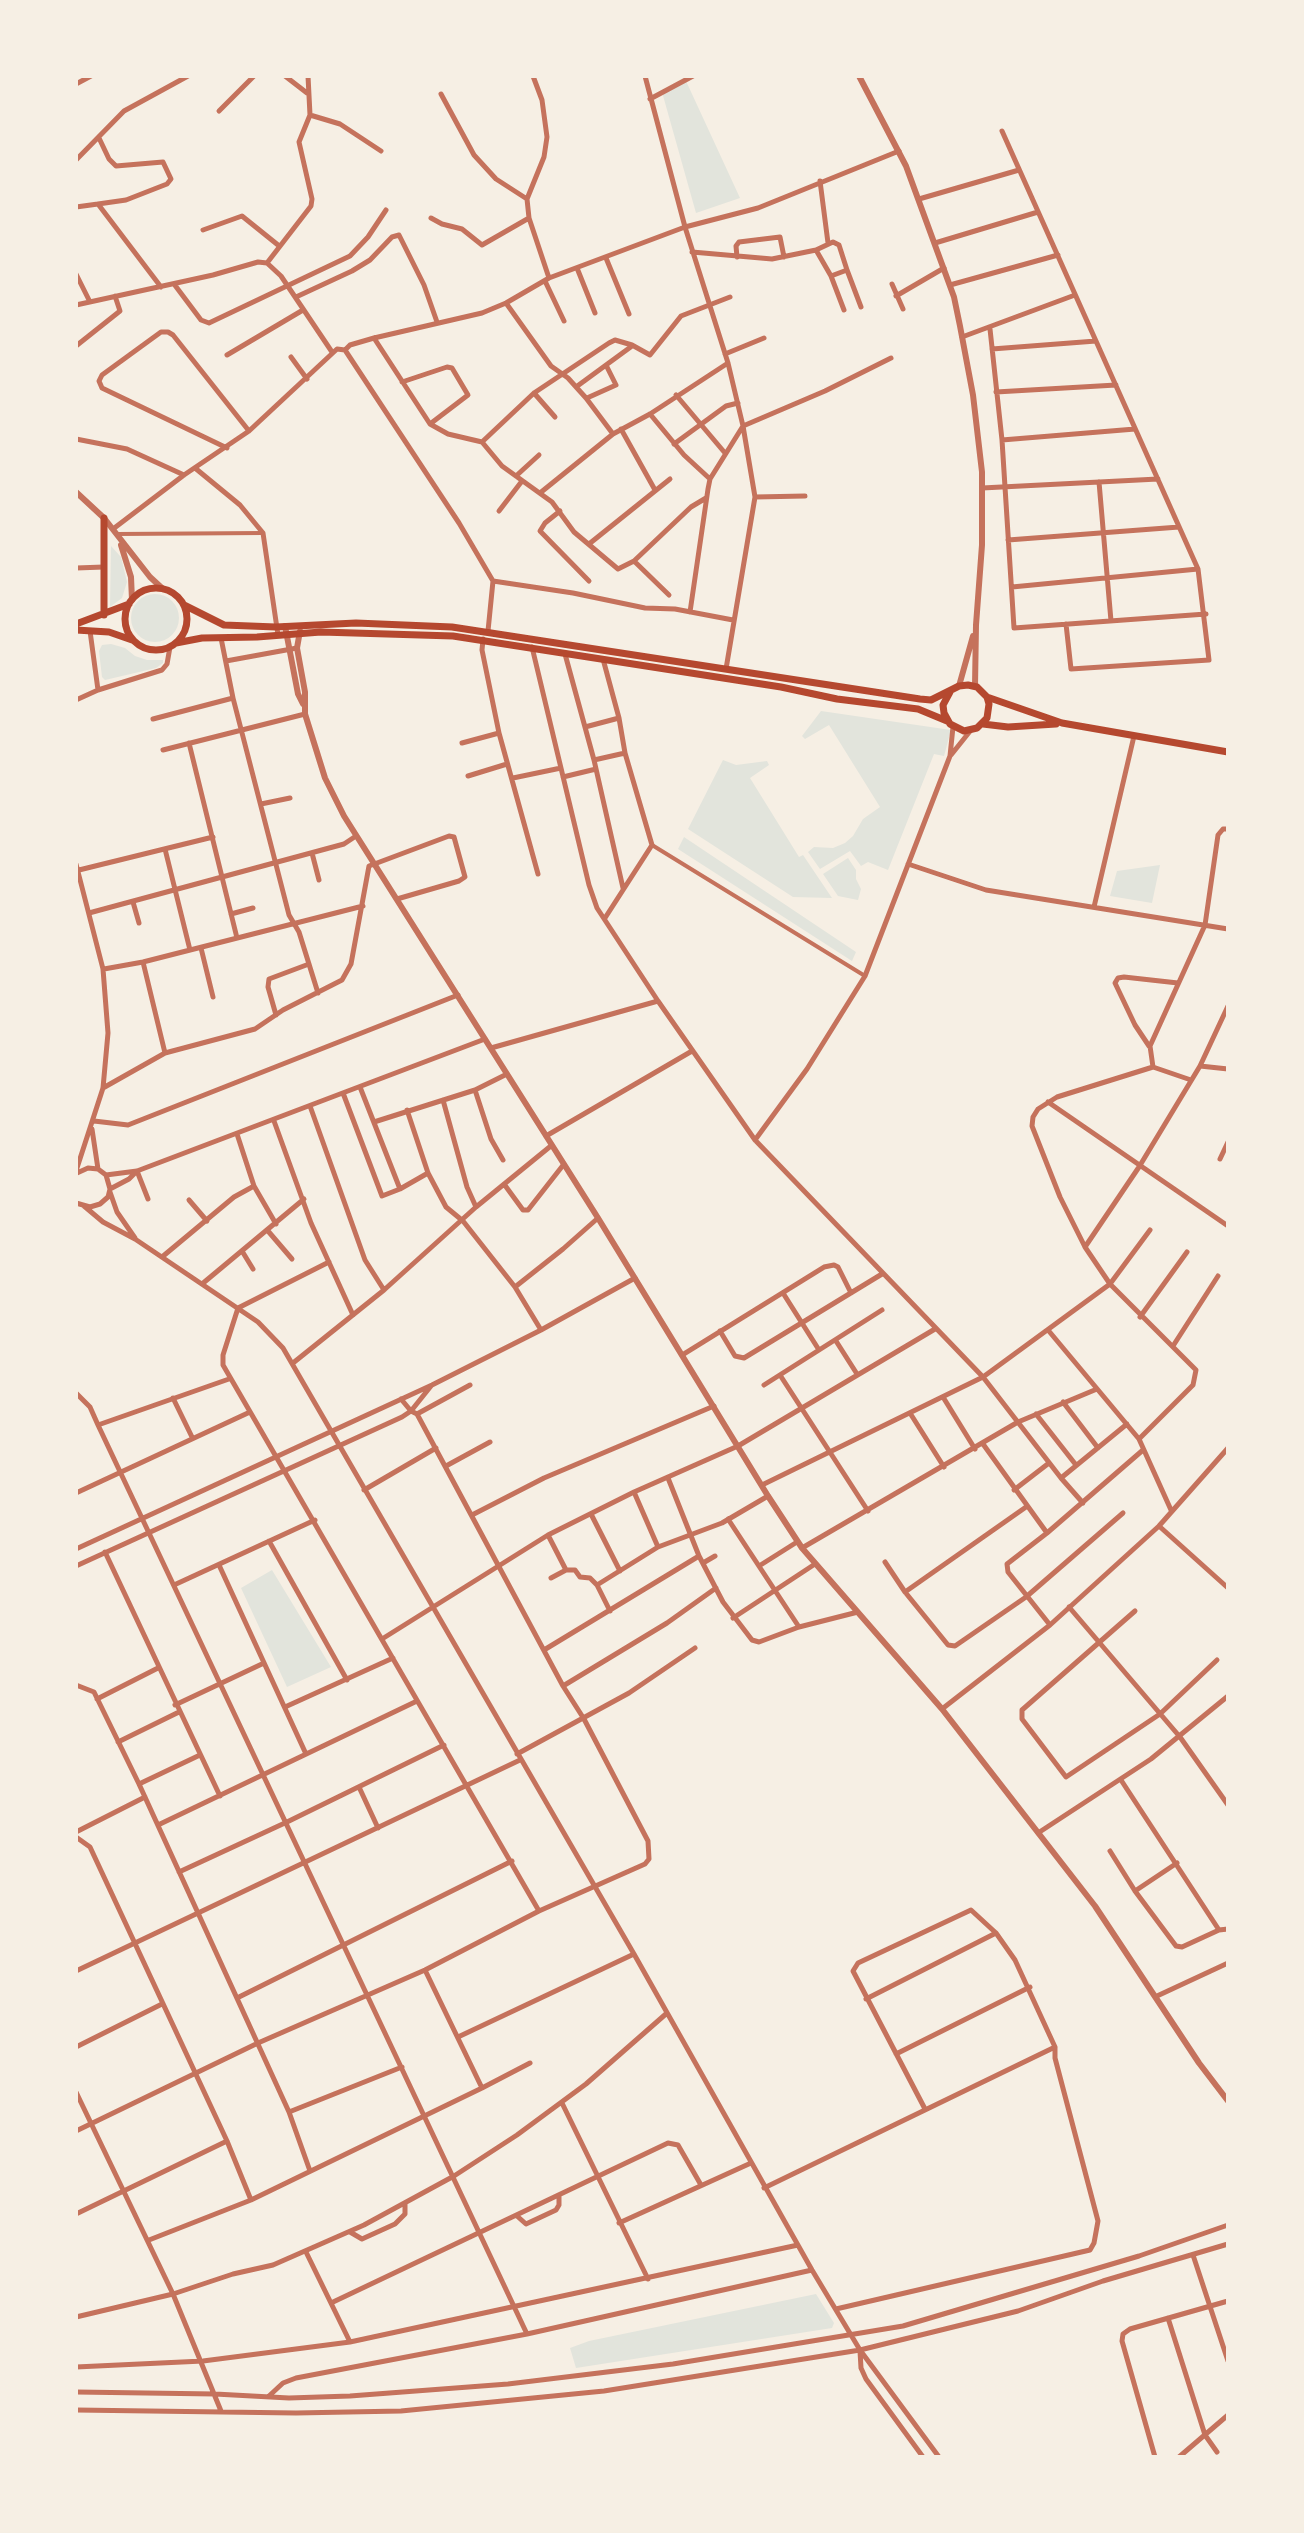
<!DOCTYPE html>
<html>
<head>
<meta charset="utf-8">
<style>
  body { margin:0 }
  #map { position:relative; width:1304px; height:2533px; overflow:hidden; background:#f6efe4; font-family:Poppins,sans-serif }
  canvas { display:block }
  .frame { position:absolute; inset:0; border:78px solid #f6efe4; pointer-events:none }
</style>
</head>
<body>
<div id="map">
<canvas width="1304" height="2533"></canvas>
<div class="frame"></div>
</div>
<script>
const context = document.querySelector('canvas').getContext('2d');
context.lineJoin = 'round';
function paint(path, color) {
  context.fillStyle = color;
  context.fill(path, 'evenodd');
}
function poly(rows) {
  const path = new Path2D();
  for (const r of rows) {
    if (r.length === 3) {
      path.moveTo(r[0] + r[2], r[1]);
      path.arc(r[0], r[1], r[2], 0, 2 * Math.PI);
      continue;
    }
    path.moveTo(r[0], r[1]);
    for (let i = 2; i < r.length; i += 2) path.lineTo(r[i], r[i + 1]);
  }
  return path;
}
function stroke(path, color, width, dash) {
  context.strokeStyle = color;
  context.lineWidth = width;
  context.lineCap = dash ? 'butt' : 'round';
  context.setLineDash(dash || []);
  context.stroke(path);
}
paint(poly([
  [686,81,740,198,696,213,662,92],
  [111,546,121,557,127,582,122,598,110,607],
  [155,618,24],
  [111,644,125,648,135,656,147,660,163,660,163,663,156,668,105,680,102,677,99,651,102,645],
  [821,711,951,730,944,756,934,754,888,870,868,862,861,866,850,851,820,869,808,852,814,847,833,848,845,843,853,836,863,819,880,807,829,725,805,739,802,736],
  [723,760,736,765,767,761,769,765,750,778,799,857,803,855,832,898,793,897,688,829],
  [684,837,856,952,852,961,678,849],
  [848,858,856,870,856,879,861,889,858,900,838,896,823,874],
  [1160,865,1152,903,1110,896,1117,871],
  [272,1570,331,1667,287,1687,241,1588],
  [816,2294,834,2323,832,2328,576,2368,570,2348,589,2341]
]), '#e2e4dc');
stroke(poly([
  [117,534,263,533],
  [652,845,865,976]
]), '#c5725c', 4);
stroke(poly([
  [285,76,307,93],
  [533,76,542,100,547,137,544,157,527,199,529,218,549,278],
  [645,76,685,227,728,363,743,426,755,497,726,669],
  [76,84,91,76],
  [441,94,474,155,496,179,527,199],
  [650,99,693,76],
  [219,111,254,76],
  [310,115,340,124,381,151],
  [1002,131,1198,569,1209,660,1071,669,1066,624],
  [76,160,124,111,188,76],
  [820,181,828,243],
  [919,199,1019,170],
  [98,204,126,200,167,184,171,179,163,162,116,166,109,159,99,138],
  [76,207,98,204,161,287],
  [431,218,442,224,462,229,482,245,529,218],
  [203,230,242,216,278,245],
  [935,243,1038,212],
  [816,250,831,276,844,310],
  [692,252,772,259,816,250,833,242,839,245,847,270],
  [737,257,736,246,739,242,780,237,784,257],
  [606,258,629,314],
  [267,263,311,206,312,199,299,142,310,115,308,76],
  [577,268,595,313],
  [76,274,90,302],
  [831,276,847,270,861,307],
  [545,281,564,321],
  [174,284,201,320,209,323,350,256,368,237,386,210],
  [892,284,903,309],
  [950,285,1058,255],
  [896,296,944,268],
  [296,297,352,271,370,260,392,237,399,235,424,285,437,322],
  [506,303,551,366,568,378,586,398,613,434],
  [76,305,213,275,258,262,267,263,281,276,332,352],
  [990,329,1002,440,1014,628,1206,614],
  [962,337,1075,295],
  [374,338,430,424,448,434,482,442],
  [76,346,120,311,115,296],
  [992,349,1096,341],
  [345,350,459,523,493,581],
  [725,354,764,338],
  [227,355,303,310],
  [291,357,307,379],
  [402,382,447,367,452,368,468,395,430,424],
  [576,387,632,346],
  [996,392,1116,385],
  [534,393,555,417],
  [676,395,725,453],
  [587,398,616,385,606,365],
  [650,414,684,455,710,479],
  [621,429,655,490],
  [76,439,127,449,184,475],
  [1002,440,1135,429],
  [482,442,534,393,609,343,615,340,632,345,650,355,681,316,730,297],
  [482,442,502,466,552,502,574,532,618,569,634,561,691,507,706,498],
  [674,444,726,406,738,403],
  [227,448,102,388,99,381,102,375,161,332,168,332,173,335,249,431],
  [195,468,240,505,263,533,278,635],
  [516,476,539,455],
  [1099,482,1111,621],
  [982,488,1158,479],
  [540,493,613,434,650,414,728,363],
  [755,497,805,496],
  [499,511,522,481],
  [560,511,545,523,540,531,589,581],
  [113,529,184,475,249,431,337,349,345,350,350,345,374,338,482,313,506,303,549,278,685,227,758,208,899,151],
  [1008,540,1179,527],
  [589,544,670,479],
  [634,561,669,595],
  [76,568,104,567],
  [1012,587,1198,569],
  [690,612,708,489,710,479,743,426,825,391,891,358],
  [488,631,493,581,573,593,645,608,675,609,733,620],
  [221,638,233,698,289,915,299,932,318,993],
  [483,639,482,650,499,733,538,874],
  [532,647,589,885,597,908,658,1001,755,1140],
  [565,654,594,760,623,888],
  [603,659,619,718,625,753,652,845,605,918],
  [226,661,297,648],
  [98,690,162,670,167,664,170,647],
  [76,700,98,690,90,631],
  [153,719,233,698],
  [585,727,619,718],
  [953,727,950,756,865,976,807,1069,755,1140,983,1377,1061,1478,1083,1503],
  [189,743,237,938],
  [462,743,499,733],
  [163,750,305,714],
  [951,755,971,730],
  [594,760,625,753],
  [468,776,507,764],
  [563,777,596,769],
  [513,778,561,768],
  [261,804,290,798],
  [165,849,190,950],
  [312,853,319,880],
  [76,864,103,969,108,1033,103,1088,76,1171],
  [908,864,986,890,1228,929],
  [79,870,213,837],
  [133,902,139,923],
  [1094,907,1134,736],
  [89,913,344,844,356,836],
  [231,914,253,908],
  [201,948,213,997],
  [143,962,165,1053],
  [104,969,143,962,363,906],
  [276,1015,268,987,269,979,309,964],
  [1149,1046,1135,1025,1115,983,1118,978,1124,977,1178,983],
  [491,1048,658,1001],
  [1200,1066,1228,1069],
  [1153,1067,1150,1046,1205,925,1218,835,1223,829,1228,829],
  [360,1087,400,1189],
  [103,1088,165,1053,255,1029,283,1010,342,980,351,964,369,866,449,836,454,837,465,877,459,881,397,899],
  [475,1090,491,1139,503,1160],
  [343,1093,382,1196,400,1189,428,1173],
  [443,1100,467,1187,476,1207],
  [1048,1102,1228,1226],
  [310,1106,365,1260,384,1290],
  [407,1110,428,1173,446,1207,463,1221,515,1287,541,1330],
  [94,1121,128,1125,458,995],
  [274,1121,311,1223,353,1315],
  [374,1122,475,1090,507,1074],
  [92,1129,98,1169],
  [237,1134,254,1186,276,1224],
  [546,1136,692,1051],
  [1220,1159,1228,1142],
  [137,1171,148,1199],
  [106,1175,137,1171,485,1039],
  [504,1184,523,1210,528,1210,564,1164],
  [110,1189,129,1179,136,1172],
  [110,1192,117,1212,135,1238],
  [189,1200,207,1221],
  [76,1203,90,1207,100,1204,108,1197,110,1189,106,1175,98,1169,88,1168,77,1173],
  [84,1206,103,1222,135,1239,258,1322,283,1348,634,1954,812,2270,860,2350,939,2457],
  [268,1231,292,1259],
  [1085,1247,1139,1167,1200,1066,1228,1006],
  [242,1251,253,1269],
  [162,1257,234,1197,254,1186],
  [329,1262,238,1308,223,1355,223,1365,539,1911],
  [202,1284,304,1199],
  [515,1287,563,1249,598,1218],
  [783,1293,819,1350],
  [1140,1317,1187,1252],
  [1048,1330,1139,1439,1171,1510],
  [720,1331,735,1356,744,1358,882,1274],
  [836,1341,857,1374],
  [1173,1346,1218,1276],
  [682,1355,824,1267,834,1265,838,1267,851,1293],
  [293,1363,384,1290,476,1207,552,1145],
  [780,1375,868,1511],
  [764,1385,882,1310],
  [76,1393,90,1407,98,1425,527,2334],
  [943,1397,975,1449],
  [173,1398,192,1437],
  [1063,1402,1098,1448],
  [910,1413,944,1467],
  [417,1414,470,1385],
  [1036,1414,1076,1465],
  [98,1425,229,1379],
  [1139,1439,1193,1385,1196,1370,1110,1284,1085,1247,1060,1197,1032,1126,1033,1117,1038,1109,1057,1097,1153,1067,1191,1080],
  [983,1444,1047,1533],
  [1228,1448,1159,1526,1228,1588],
  [446,1466,490,1442],
  [668,1478,699,1556,723,1602,752,1640,759,1642,799,1627,858,1612],
  [1061,1478,1127,1424],
  [762,1485,983,1377,1110,1284,1150,1230],
  [364,1490,436,1448],
  [1014,1490,1049,1463],
  [634,1492,658,1547],
  [76,1493,250,1412],
  [591,1514,620,1571],
  [472,1515,544,1478,714,1406],
  [728,1519,799,1627],
  [548,1535,566,1570,575,1570,580,1577,590,1578,597,1585,658,1547,722,1523,768,1496],
  [269,1541,347,1680],
  [802,1548,1018,1422,1097,1389],
  [76,1549,432,1385,541,1330,635,1278],
  [105,1552,220,1796],
  [885,1562,905,1592,948,1645,955,1646,1026,1597,1123,1513],
  [703,1563,715,1556],
  [219,1565,306,1754],
  [76,1566,402,1417,411,1411,431,1386],
  [759,1566,797,1542],
  [551,1578,566,1570],
  [174,1585,315,1520],
  [597,1585,610,1611],
  [905,1592,1026,1507],
  [1069,1607,1180,1737,1228,1805],
  [1135,1611,1022,1710,1022,1719,1066,1777,1160,1714,1217,1660],
  [733,1618,815,1564],
  [1050,1625,1008,1572,1007,1564,1047,1533,1143,1450],
  [382,1639,548,1535,634,1492,738,1446,935,1329],
  [544,1650,699,1556],
  [76,1685,94,1692,139,1784,289,2112,310,2171],
  [563,1686,667,1623,716,1588],
  [97,1699,158,1668],
  [175,1705,264,1663],
  [285,1707,393,1658],
  [942,1709,1050,1625,1159,1526],
  [118,1742,179,1712],
  [517,1754,629,1693,695,1648],
  [1121,1780,1219,1930],
  [139,1784,200,1755],
  [359,1787,378,1828],
  [158,1825,417,1701],
  [76,1832,145,1797],
  [1038,1833,1151,1759,1228,1696],
  [76,1837,90,1847,227,2141,251,2200],
  [1110,1851,1135,1891,1176,1946,1182,1947,1219,1930,1228,1929],
  [179,1872,287,1822,444,1745],
  [1135,1891,1177,1863],
  [76,1971,520,1760],
  [1157,1996,1228,1963],
  [237,1998,512,1861],
  [866,1999,996,1933],
  [458,2037,634,1954],
  [76,2047,162,2004],
  [896,2054,1030,1987],
  [482,2088,530,2063],
  [76,2092,173,2294,221,2411],
  [562,2103,648,2279],
  [289,2112,402,2067],
  [76,2131,258,2043,425,1970,539,1911,645,1864,649,1859,648,1841,584,1719,563,1686,417,1414,411,1411,401,1399],
  [764,2188,1055,2047],
  [76,2214,227,2141],
  [517,2216,526,2224,556,2210,559,2205,559,2196],
  [619,2223,751,2163],
  [350,2232,362,2239,395,2224,405,2214,405,2203],
  [149,2240,251,2200,482,2088,425,1970],
  [306,2252,350,2342],
  [1193,2255,1228,2361],
  [331,2303,668,2143,678,2145,701,2185],
  [836,2309,1090,2250,1094,2243,1098,2221,1055,2058,1055,2047,1015,1960,996,1933,971,1910,858,1963,853,1971,925,2109],
  [76,2317,173,2294,233,2274,273,2265,364,2225,454,2176,517,2135,586,2084,667,2013],
  [1168,2318,1205,2435,1217,2452],
  [860,2351,861,2368,866,2379,923,2457],
  [76,2367,203,2361,350,2342,798,2245],
  [76,2392,215,2394,289,2398,350,2396,508,2384,673,2364,903,2326,1139,2256,1228,2225],
  [269,2396,283,2383,296,2378,527,2334,812,2270],
  [76,2410,296,2413,401,2411,604,2391,860,2350,1018,2311,1103,2281,1228,2244],
  [1155,2457,1122,2341,1123,2334,1130,2329,1228,2301],
  [1179,2457,1228,2415]
]), '#c5725c', 5);
stroke(poly([
  [859,76,906,166,954,297,960,326,973,395,982,472,982,545,976,625,975,686,977,687],
  [76,492,104,518,150,577,163,589],
  [121,545,131,577,132,600],
  [285,626,298,694,303,704],
  [300,631,297,648,305,692,305,714,325,778,344,816,598,1218,768,1496,802,1548,942,1709,1095,1906,1199,2063,1228,2101],
  [959,686,973,636]
]), '#c5725c', 6);
stroke(poly([
  [156,619,31],
  [184,605,224,625,276,627,356,623,452,627,920,699,931,700,959,686,968,685,977,687,987,697,1062,723,1228,752],
  [104,615,104,518],
  [76,624,129,604],
  [76,630,109,632,132,640],
  [176,643,202,638,257,637,321,632,453,636,781,687,837,699,918,709,947,721],
  [950,692,943,705,944,713,950,724,964,731,977,728,987,718,989,704,987,697],
  [983,724,1008,727,1056,724]
]), '#b5482f', 7);
</script>
</body>
</html>
